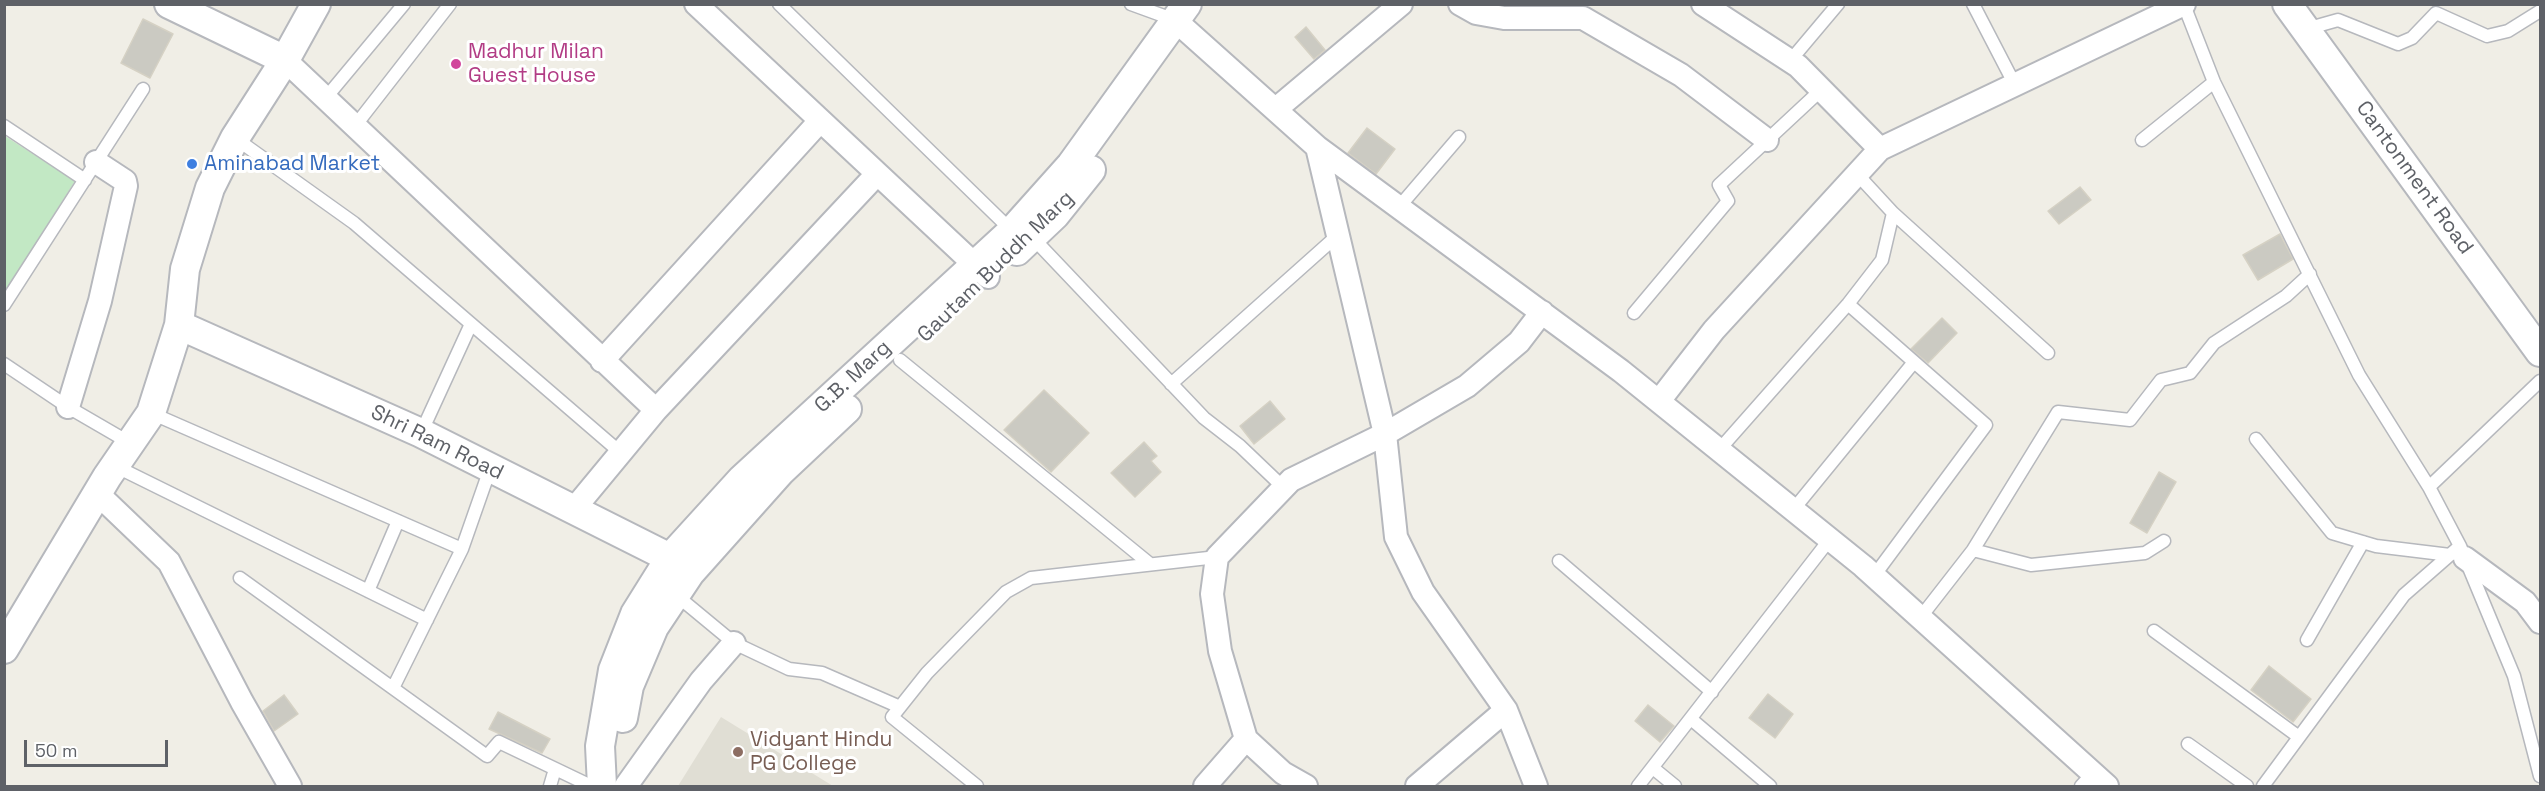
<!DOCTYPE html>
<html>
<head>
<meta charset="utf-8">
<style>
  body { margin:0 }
  #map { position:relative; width:2545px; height:791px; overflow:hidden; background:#f0eee6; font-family:"Space Grotesk",sans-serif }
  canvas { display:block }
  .frame { position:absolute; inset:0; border:6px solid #5e6167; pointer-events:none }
  .scale { position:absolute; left:24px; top:740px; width:144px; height:27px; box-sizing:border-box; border:3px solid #5e6167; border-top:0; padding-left:8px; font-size:18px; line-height:21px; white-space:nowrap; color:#5e6167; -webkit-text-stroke:4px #fff; paint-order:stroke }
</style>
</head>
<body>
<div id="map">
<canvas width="2545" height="791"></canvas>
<div class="frame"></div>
<div class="scale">50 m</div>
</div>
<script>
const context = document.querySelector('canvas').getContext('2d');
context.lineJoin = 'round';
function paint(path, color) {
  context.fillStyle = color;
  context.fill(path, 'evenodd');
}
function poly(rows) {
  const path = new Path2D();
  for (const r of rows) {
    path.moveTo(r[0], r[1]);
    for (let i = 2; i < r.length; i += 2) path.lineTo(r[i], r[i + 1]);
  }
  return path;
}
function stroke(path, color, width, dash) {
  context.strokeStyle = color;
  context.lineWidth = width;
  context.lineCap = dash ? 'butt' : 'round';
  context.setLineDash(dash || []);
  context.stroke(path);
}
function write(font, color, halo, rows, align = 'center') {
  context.font = font + ' "Space Grotesk",sans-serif';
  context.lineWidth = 6;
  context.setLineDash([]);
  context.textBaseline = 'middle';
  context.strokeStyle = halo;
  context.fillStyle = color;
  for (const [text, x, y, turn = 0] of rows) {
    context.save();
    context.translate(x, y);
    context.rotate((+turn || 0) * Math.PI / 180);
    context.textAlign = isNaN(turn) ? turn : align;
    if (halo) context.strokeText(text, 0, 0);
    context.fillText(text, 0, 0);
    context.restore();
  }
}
paint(poly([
  [721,717,833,786,678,786]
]), '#e0ded4');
paint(poly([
  [5,136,75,181,5,292]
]), '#c2e8c4');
const building = poly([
  [143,19,173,34,150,78,121,63,143,19],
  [1306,27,1325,50,1314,59,1295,37,1306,27],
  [1367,128,1395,149,1376,174,1348,153,1367,128],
  [2080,187,2091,200,2059,224,2048,211,2080,187],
  [2280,234,2293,259,2258,280,2243,255,2280,234],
  [1942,318,1957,333,1928,363,1911,349,1942,318],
  [1044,390,1089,433,1051,472,1004,430,1044,390],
  [1270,401,1285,419,1254,444,1240,426,1270,401],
  [1144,442,1157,456,1151,461,1161,472,1135,497,1111,473,1144,442],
  [2159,472,2176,482,2147,533,2130,523,2159,472],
  [2269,666,2311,699,2293,722,2251,690,2269,666],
  [1768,694,1793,714,1775,738,1749,718,1768,694],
  [284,695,298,714,274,731,263,711,284,695],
  [1648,705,1674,726,1660,742,1635,721,1648,705],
  [498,712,550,739,542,753,489,729,498,712]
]);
paint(building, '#cbcac2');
stroke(building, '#d5d1c4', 1.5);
const service = poly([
  [779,4,1012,231],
  [1131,4,1175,20],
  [1973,4,2015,85],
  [2184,5,2214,82,2359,375,2429,487,2460,546,2514,676,2540,776],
  [2306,29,2338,20,2398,44,2412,38,2436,13,2487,36,2508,31,2540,11],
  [1790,61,1838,4],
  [324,100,404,4],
  [4,126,85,180],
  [355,126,450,4],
  [235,138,354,223,621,453],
  [2142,140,2214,82],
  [1857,174,1893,213,2048,353],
  [1399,207,1459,137],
  [1032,237,1204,418,1240,446,1283,487],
  [1848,304,1986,425,1874,576],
  [4,305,143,89],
  [1634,313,1728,201,1719,185,1821,90],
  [900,360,1150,564],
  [4,364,68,407,130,443],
  [1171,384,1338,235],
  [151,413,462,549],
  [421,433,471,324],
  [2256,439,2332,533,2376,546,2450,555],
  [1719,450,1848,304,1882,260,1893,213],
  [115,466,427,620],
  [2429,487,2540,381],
  [1793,510,1914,362],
  [1973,550,2031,565,2145,553,2164,541],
  [1559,561,1712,692],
  [240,578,487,756,499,742,591,786],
  [368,591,398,521],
  [676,595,734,643,789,669,822,673,900,707],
  [1920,618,1973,550,2058,412,2130,420,2161,380,2190,373,2214,343,2286,296,2310,274],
  [2154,631,2299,737],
  [2307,640,2363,542],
  [393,688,462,549,490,469],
  [1691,719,1770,786],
  [2188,744,2247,786],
  [1653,768,1675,786],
  [550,786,555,769],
  [977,786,892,717,927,673,1006,592,1031,578,1217,557],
  [1638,786,1830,539],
  [2081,786,2093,773],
  [2263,786,2404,595,2460,546]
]);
const minor = poly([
  [696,4,988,277],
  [1460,4,1476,13,1504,18,1583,18,1681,75,1767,140],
  [1703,4,1798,66,1880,149],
  [1176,21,1317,147,1385,434,1396,537,1423,592,1506,710,1536,786],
  [285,60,656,410],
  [1276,109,1401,4],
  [1317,147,1621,371,1863,566,2107,786],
  [602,361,819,122],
  [1659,401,1714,330,1880,149,2184,4],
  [68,407,100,301,126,186,125,181,96,162],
  [99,495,169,562,242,702,290,786],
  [574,509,656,410,877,174],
  [2465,558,2525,602,2540,622],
  [626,786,701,681,734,643],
  [1205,786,1246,739],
  [1306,786,1283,773,1246,739,1220,651,1212,594,1217,557,1291,480,1385,434,1467,386,1519,342,1542,312],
  [1417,786,1506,710]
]);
const tertiary = poly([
  [169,4,285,60],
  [2287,4,2540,352],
  [1017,251,1055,215,1091,170],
  [179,325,421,433,670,558,685,569],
  [4,649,107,477,151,413,179,325,185,269,210,188,235,138,285,60,316,4],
  [623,718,629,686,654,627,690,573,781,471,847,409],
  [602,786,600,746,613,670,635,614,670,558,742,479,1012,231,1071,165,1187,4]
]);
stroke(service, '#b6b8bd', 15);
stroke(minor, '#b6b8bd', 26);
stroke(tertiary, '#b6b8bd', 32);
stroke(service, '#fff', 12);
stroke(minor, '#fff', 22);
stroke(tertiary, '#fff', 28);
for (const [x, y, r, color] of [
  [456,64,6,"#d1479c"],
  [192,164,6,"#3f7fe0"],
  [738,752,6,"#8d6e63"]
]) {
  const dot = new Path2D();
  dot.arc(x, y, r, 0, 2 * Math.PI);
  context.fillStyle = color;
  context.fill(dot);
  stroke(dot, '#fff', 2);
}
write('21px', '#b23c85', '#fff', [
  ["Madhur Milan",468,52],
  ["Guest House",468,76]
], 'left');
write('21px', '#366cbe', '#fff', [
  ["Aminabad Market",204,164]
], 'left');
write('21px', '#5e6167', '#fff', [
  ["Cantonment Road",2414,178,54],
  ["Gautam Buddh Marg",996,267,-44],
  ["G.B. Marg",853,377,-43],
  ["Shri Ram Road",437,443,26]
]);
write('21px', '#785e54', '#fff', [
  ["Vidyant Hindu",750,740],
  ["PG College",750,764]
], 'left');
</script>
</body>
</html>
